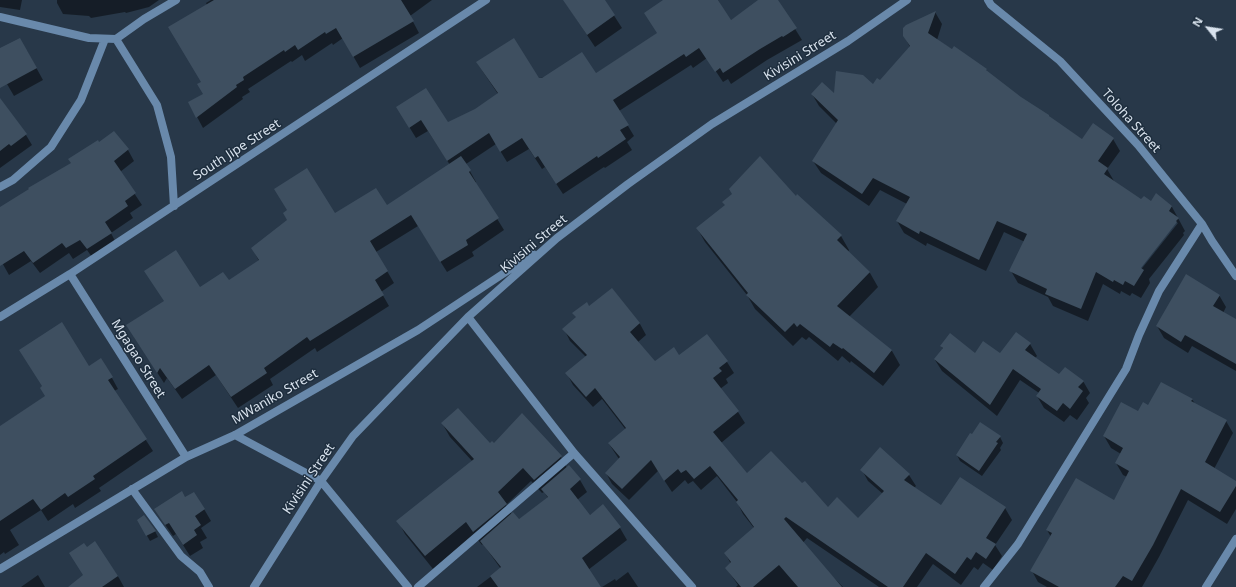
<!DOCTYPE html>
<html>
<head>
<meta charset="utf-8">
<style>
  body { margin:0 }
  #map { position:relative; width:1236px; height:587px; overflow:hidden; background:#283849; font-family:"Noto Sans",sans-serif }
  canvas { display:block }
  .north { position:absolute; left:1188px; top:8px; width:40px; height:40px; -webkit-text-stroke:3px #1e2e3e; paint-order:stroke; rotate:300deg; font-size:11px; font-weight:700; line-height:16px; text-align:center; color:#d9e3ee }
  .north::after { content:''; display:block; margin:auto; width:14px; height:18px; background:#d9e3ee; clip-path:polygon(50% 0,100% 100%,50% 72%,0 100%) }
</style>
</head>
<body>
<div id="map">
<canvas width="1236" height="587"></canvas>
<div class="north">N</div>
</div>
<script>
const context = document.querySelector('canvas').getContext('2d');
context.lineJoin = 'round';
function paint(path, color) {
  context.fillStyle = color;
  context.fill(path, 'evenodd');
}
function poly(rows) {
  const path = new Path2D();
  for (const r of rows) {
    path.moveTo(r[0], r[1]);
    for (let i = 2; i < r.length; i += 2) path.lineTo(r[i], r[i + 1]);
  }
  return path;
}
function stroke(path, color, width, dash) {
  context.strokeStyle = color;
  context.lineWidth = width;
  context.lineCap = dash ? 'butt' : 'round';
  context.setLineDash(dash || []);
  context.stroke(path);
}
function write(font, color, halo, rows, align = 'center') {
  context.font = font + ' "Noto Sans",sans-serif';
  context.lineWidth = 3;
  context.setLineDash([]);
  context.textBaseline = 'middle';
  context.strokeStyle = halo;
  context.fillStyle = color;
  for (const [text, x, y, turn = 0] of rows) {
    context.save();
    context.translate(x, y);
    context.rotate((+turn || 0) * Math.PI / 180);
    context.textAlign = isNaN(turn) ? turn : align;
    if (halo) context.strokeText(text, 0, 0);
    context.fillText(text, 0, 0);
    context.restore();
  }
}
paint(poly([
  [0,0,22,0,20,10,0,7],
  [57,0,159,0,149,7,126,13,125,12,91,18,89,16,63,14,57,3],
  [211,0,432,0,410,16,419,33,360,68,343,38,333,45,332,43,305,61,302,55,292,62,291,61,248,89,250,92,242,97,243,99,203,128,189,102,204,95,202,82,207,5,206,3],
  [568,0,604,0,622,28,595,47,565,2],
  [665,0,718,0,730,21,760,0,777,0,802,40,767,60,731,84,728,79,723,82,707,58,693,68,691,65,677,74,619,111,634,136,627,142,632,150,605,168,604,167,563,194,545,167,542,169,529,149,507,162,496,144,466,164,476,182,475,183,504,230,472,252,474,256,447,272,418,226,376,252,394,283,381,292,389,306,317,352,315,348,270,379,273,385,238,408,216,375,182,399,167,378,164,383,134,337,200,288,228,282,259,261,252,248,335,215,387,206,450,165,428,131,416,138,397,107,447,123,475,110,498,94,477,63,539,78,595,74,658,33],
  [935,12,942,24,937,40,986,70,988,73,1020,98,1049,116,1050,118,1083,140,1113,139,1120,151,1107,169,1114,181,1141,201,1151,202,1156,195,1172,207,1185,231,1183,233,1184,235,1149,279,1150,283,1141,298,1132,293,1130,296,1121,291,1120,294,1103,284,1088,321,1053,306,1048,297,1018,283,1011,271,1025,242,1004,232,986,271,927,243,926,246,904,233,897,221,907,204,880,190,869,206,821,173,813,161,837,124,819,106,812,94,834,95,873,85,880,81,910,47,904,36],
  [1176,222,1178,223,1139,272,1137,271],
  [0,50,27,51,43,80,14,96,0,72],
  [0,100,26,135,32,145,0,168],
  [114,132,128,150,134,161,120,172,142,205,130,213,133,218,111,233,117,245,94,260,87,250,73,259,69,253,40,273,31,261,9,275,0,259,0,208,72,164],
  [796,197,841,236,849,250,848,252,870,273,878,287,849,317,892,351,900,365,883,386,851,361,850,363,842,356,838,361,809,337,806,340,802,337,793,346,755,309,747,295,705,242,697,228],
  [612,289,640,324,646,335,638,342,655,362,679,357,707,336,727,362,734,373,726,379,728,383,720,389,738,412,745,423,721,443,747,475,802,485,828,508,858,519,883,494,868,481,862,470,909,475,916,486,914,488,941,507,1005,508,1012,520,995,545,1002,556,993,570,983,563,978,570,974,567,961,585,933,564,917,587,879,587,807,538,801,545,843,587,736,587,738,585,726,568,731,564,725,553,754,528,743,514,737,502,717,476,701,490,693,481,688,484,685,480,672,492,658,471,629,500,612,484,606,473,619,459,609,444,626,430,602,399,593,407,573,385,567,374,586,357,570,341,564,329],
  [1219,295,1226,307,1223,313,1236,320,1236,371,1192,346,1188,353,1164,338,1157,326],
  [1030,344,1037,356,1035,358,1059,375,1083,381,1090,393,1086,398,1089,403,1077,420,1070,415,1064,422,1044,408,1037,396,1039,393,1020,380,997,416,942,371,935,360,943,349,941,346,975,354,1000,355],
  [89,367,112,378,118,389,114,391,153,451,99,488,101,491,75,508,73,504,48,521,41,510,10,530,19,545,5,554,4,552,0,555,0,427],
  [1192,399,1195,404,1226,421,1233,433,1214,469,1236,482,1236,509,1227,524,1188,500,1159,557,1142,587,1047,587,1038,582,1032,571,1051,537,1047,530,1114,501,1127,477,1123,475,1116,463,1121,454,1111,448,1104,436,1149,407],
  [442,423,490,445,561,457,567,468,580,480,587,492,577,500,589,516,603,505,620,528,627,540,588,570,600,587,477,587,501,569,483,544,482,545,474,535,433,569,405,534,398,521,473,462,450,437],
  [531,481,542,493,544,492,548,498,518,520,512,515,506,505],
  [1000,437,1003,443,1000,448,1001,450,982,476,960,461,957,455],
  [204,509,211,521,201,528,207,538,200,542,203,548,190,556,176,534,173,536,155,510],
  [138,520,155,531,158,537,150,541],
  [95,543,119,578,124,587,69,587,84,576,87,548],
  [628,572,638,587,602,587,615,579,616,581],
  [38,575,45,587,21,587]
]), '#0007');
paint(poly([
  [214,0,401,0,414,21,353,57,336,28,326,34,325,32,298,50,295,45,285,52,284,50,243,77,244,80,236,85,237,87,196,118,188,102,203,94,197,84,201,82,168,27],
  [563,0,605,0,615,15,587,35],
  [663,0,718,0,731,20,758,0,778,0,797,28,783,37,782,36,760,49,723,73,720,68,715,72,699,48,686,57,684,54,670,63,613,100,629,125,620,130,626,139,598,158,597,156,556,184,538,156,535,158,522,138,500,152,489,133,447,161,421,120,409,128,396,107,426,88,448,122,475,109,498,93,476,62,514,38,539,78,542,78,582,52,596,73,657,33,644,13],
  [936,11,928,33,952,49,954,46,987,69,986,70,1021,97,1049,115,1049,116,1082,139,1093,123,1114,138,1098,161,1108,168,1104,174,1141,199,1144,196,1151,201,1156,193,1172,206,1169,211,1179,218,1176,221,1177,222,1141,268,1144,270,1134,286,1125,281,1123,285,1114,280,1113,282,1096,272,1081,309,1045,294,1047,289,1009,271,1027,234,997,221,979,260,920,231,919,234,896,221,910,197,873,178,862,194,812,161,838,120,811,94,822,82,834,93,836,71,863,75,873,84,877,78,880,80,910,46,903,36,903,28,906,25],
  [20,38,37,68,0,88,0,48],
  [0,98,27,134,11,146,9,144,0,151],
  [114,131,129,149,114,161,136,193,125,201,128,206,105,222,112,233,87,249,80,240,66,248,62,243,33,263,24,251,0,266,0,207,29,189,28,188,71,163,68,159,98,140,99,142],
  [461,156,471,170,469,172,499,218,466,240,468,245,440,262,411,215,370,241,388,271,375,280,384,295,310,341,307,337,264,368,267,373,231,397,209,365,175,389,160,368,157,373,126,325,164,301,144,271,176,250,200,287,223,272,229,280,259,260,251,248,287,220,283,213,287,210,274,189,307,168,335,213,376,188,387,205],
  [760,156,796,196,797,194,842,235,837,240,870,272,837,306,892,350,874,373,843,348,842,349,833,343,830,347,800,324,797,327,794,323,785,332,746,295,748,293,696,228,725,205,722,202,732,194,729,189],
  [1186,274,1220,295,1213,306,1236,319,1236,364,1185,335,1181,342,1156,326],
  [612,288,640,323,630,332,655,361,674,347,679,355,707,334,728,361,719,368,722,371,713,378,739,411,713,432,747,473,771,451,802,483,805,481,828,507,837,497,858,518,884,491,860,470,880,447,910,474,904,480,941,505,960,477,1006,507,986,538,996,544,986,559,976,552,971,560,967,557,955,574,926,553,903,587,888,587,786,517,784,519,842,587,798,587,779,565,753,587,741,587,725,568,731,562,724,553,754,527,736,502,738,500,710,466,694,479,686,470,681,473,678,469,664,481,651,460,622,489,605,473,620,457,608,443,626,428,595,388,586,397,565,373,587,355,562,329,576,317,572,313,587,302,589,306],
  [62,322,89,366,101,358,113,377,108,380,147,439,93,476,95,479,68,497,65,493,41,510,33,499,0,521,0,426,45,396,40,388,42,386,19,350],
  [1016,332,1031,343,1025,350,1059,374,1065,367,1084,381,1078,387,1083,391,1070,409,1063,403,1057,411,1036,396,1041,389,1013,369,990,405,934,359,943,348,940,346,950,333,975,353,983,341,1000,353],
  [1161,382,1193,399,1191,401,1227,420,1205,462,1236,481,1236,486,1220,512,1181,489,1153,545,1132,581,1123,576,1115,587,1059,587,1030,571,1052,533,1046,530,1076,478,1114,500,1129,471,1115,463,1123,448,1103,436,1121,402,1138,411,1143,402,1148,405],
  [458,408,490,443,492,441,494,443,522,413,562,456,534,480,523,468,498,492,507,504,473,532,466,522,425,556,396,521,474,459,441,423],
  [980,422,1001,436,996,442,998,443,979,471,956,455,970,433,972,434],
  [569,465,581,479,570,489,590,515,603,504,621,527,582,558,601,587,498,587,490,576,501,567,480,541,513,512,519,519,548,497,541,489],
  [182,491,185,497,194,492,205,509,195,516,201,525,194,530,197,535,183,545,169,523,165,525,154,509],
  [144,515,156,531,146,536,137,520],
  [95,541,118,576,102,587,68,587,83,575,69,553,84,543,87,547]
]), '#3e4f60');
stroke(poly([
  [988,0,991,5,1060,61,1138,145,1202,224,1212,241,1236,276],
  [0,17,89,38,116,39,144,19,176,0],
  [116,39,157,105,171,157,174,206],
  [0,187,13,180,51,147,81,100,105,39],
  [70,274,186,457],
  [0,317,70,274,486,0],
  [468,317,574,453,692,587],
  [235,435,321,481,408,587],
  [132,489,181,556,200,572,209,587],
  [0,569,186,457,235,435,418,330,533,254],
  [254,587,321,481,353,436,468,317,557,238,628,184,712,124,848,41,907,0],
  [418,587,574,453],
  [984,587,1018,544,1126,369,1139,335,1159,291,1202,224],
  [1206,587,1236,539]
]), '#6989ab', 8);
write('13px', '#d9e3ee', '#1e2e3e', [
  ["Kivisini Street",800,56,-32],
  ["Toloha Street",1131,121,48],
  ["South Jipe Street",237,150,-33],
  ["Kivisini Street",534,244,-40],
  ["Mgagao Street",138,359,58],
  ["MWaniko Street",275,397,-30],
  ["Kivisini Street",309,479,-56]
]);
</script>
</body>
</html>
